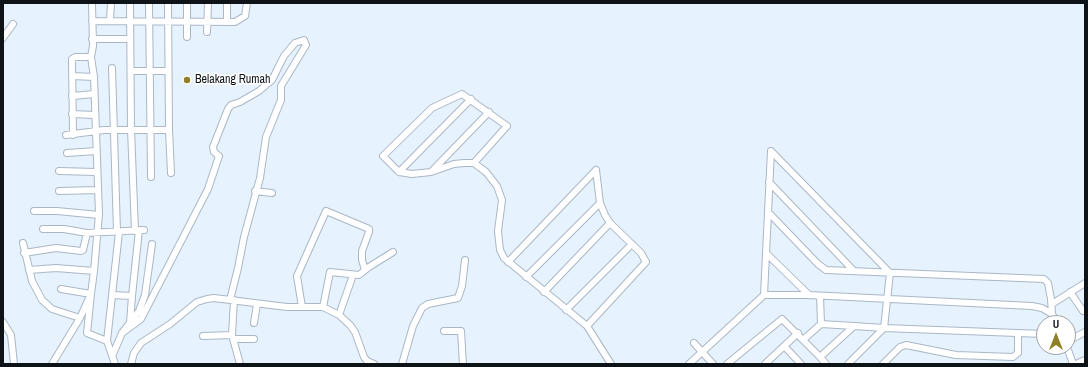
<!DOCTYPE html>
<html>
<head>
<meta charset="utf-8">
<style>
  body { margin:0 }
  #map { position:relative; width:1088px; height:367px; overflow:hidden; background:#e7f2ff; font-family:"Archivo Narrow",sans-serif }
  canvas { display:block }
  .frame { position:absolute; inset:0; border:4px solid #0e1318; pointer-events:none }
  .north { position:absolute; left:1036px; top:315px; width:40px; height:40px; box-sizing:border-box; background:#fff; border:1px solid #9fa1a3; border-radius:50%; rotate:0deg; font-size:11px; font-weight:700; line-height:16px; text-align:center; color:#0e1318 }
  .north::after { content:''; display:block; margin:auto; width:14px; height:18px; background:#8f8027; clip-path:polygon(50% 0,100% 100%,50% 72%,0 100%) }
</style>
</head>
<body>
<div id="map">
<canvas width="1088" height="367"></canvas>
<div class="frame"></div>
<div class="north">U</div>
</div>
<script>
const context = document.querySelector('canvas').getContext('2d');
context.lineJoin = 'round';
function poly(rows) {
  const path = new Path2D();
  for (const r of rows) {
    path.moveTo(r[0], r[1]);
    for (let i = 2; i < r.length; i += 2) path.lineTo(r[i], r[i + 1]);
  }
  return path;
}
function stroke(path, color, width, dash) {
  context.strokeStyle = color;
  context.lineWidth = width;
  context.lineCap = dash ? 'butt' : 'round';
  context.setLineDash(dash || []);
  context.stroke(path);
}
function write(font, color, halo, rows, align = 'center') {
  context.font = font + ' "Archivo Narrow",sans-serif';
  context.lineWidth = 3;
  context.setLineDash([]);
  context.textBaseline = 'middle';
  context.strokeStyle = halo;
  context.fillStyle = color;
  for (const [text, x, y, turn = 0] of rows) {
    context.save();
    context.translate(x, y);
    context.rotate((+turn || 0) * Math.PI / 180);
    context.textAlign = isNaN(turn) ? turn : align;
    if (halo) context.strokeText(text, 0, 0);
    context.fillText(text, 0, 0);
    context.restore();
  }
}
const minor = poly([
  [130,3,131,129,135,231],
  [149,3,151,177],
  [168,3,169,130],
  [92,21,235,22,245,16,247,3],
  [110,21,111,3],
  [227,22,227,3],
  [207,32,208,3],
  [187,37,187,3],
  [3,38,13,24],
  [92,39,130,39],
  [112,68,117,232],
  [131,71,168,71],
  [72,76,94,77],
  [72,96,94,94],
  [72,114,95,115],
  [66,135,104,130,169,130,171,173],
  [73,135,72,59,75,57,91,57],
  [67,153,96,151],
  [474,163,507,126,462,94,432,108,383,156,399,172,412,174,431,172,454,164,464,163,474,163,486,172,497,186,502,200,498,231,500,250,504,258,587,326,646,262,641,253,610,223,605,215,600,203,596,170],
  [59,171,96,172],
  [432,171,489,112],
  [399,172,471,99],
  [769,182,854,271],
  [59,191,98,190],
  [255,191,272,193],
  [34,211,57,211,99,215],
  [768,212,818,264,826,270,1044,279,1048,283,1051,299,1052,314,1057,323],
  [43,229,64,229,87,233,144,230],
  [23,243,32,281,42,300,52,309,80,318],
  [24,253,56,248,81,251,83,250,87,233],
  [766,253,809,295],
  [508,262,596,170],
  [29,270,56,268,94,271],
  [526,277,600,203],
  [61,289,91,294,87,333,107,341,115,364],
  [544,292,610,223],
  [1070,292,1083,311,1085,310],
  [112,295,132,296,139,230],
  [764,295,809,295,1032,306,1042,308,1052,314],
  [820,296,821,324],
  [234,300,232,335,240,364],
  [1052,304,1085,283],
  [302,307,297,276,326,211,369,229,369,232,362,251,362,260,365,270],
  [323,307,330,272,359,275,369,267,393,252],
  [566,310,632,244],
  [339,315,353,275],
  [3,322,11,335,14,364],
  [130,323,132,296],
  [254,323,257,304],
  [587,326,611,364],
  [444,331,461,331,463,364],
  [122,333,141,319,208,189,219,156,214,152,213,147,228,109,231,105,240,102,259,91,272,80,284,56,295,43,304,40,306,45,281,86,281,100,266,137,260,178,244,237,238,268,230,300],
  [203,336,232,335],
  [234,339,254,339],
  [804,339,821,324,854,326],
  [107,341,119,232],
  [1068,341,1085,332],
  [694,343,713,364],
  [785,347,801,364],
  [1067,347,1073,364],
  [113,354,122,333,139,311,145,295,152,244],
  [820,357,826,364],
  [52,364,80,318,91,294,94,271,99,214,94,77,91,57,93,46,92,3],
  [131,364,134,353,141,343,170,324,197,302,207,299,214,298,287,307,323,307,339,315,350,325,355,332,364,357,367,361,374,364],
  [402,364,413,326,422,308,428,304,458,298,462,286,465,260],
  [689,364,764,295,771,151,890,273,884,328,854,326,820,357,782,319,727,364],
  [765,364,798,333],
  [848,364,884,328,1044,334],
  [883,364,900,347,906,345,956,355,1013,357,1018,353,1018,334],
  [1076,364,1085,360]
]);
stroke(minor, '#aab7c6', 8);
stroke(minor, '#fff', 6);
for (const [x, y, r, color] of [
  [187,80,4,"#8f8027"]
]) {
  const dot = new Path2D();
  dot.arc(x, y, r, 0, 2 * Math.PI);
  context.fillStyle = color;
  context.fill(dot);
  stroke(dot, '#fff', 1.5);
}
write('12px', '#0e1318', '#fff', [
  ["Belakang Rumah",195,80]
], 'left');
</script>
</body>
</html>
